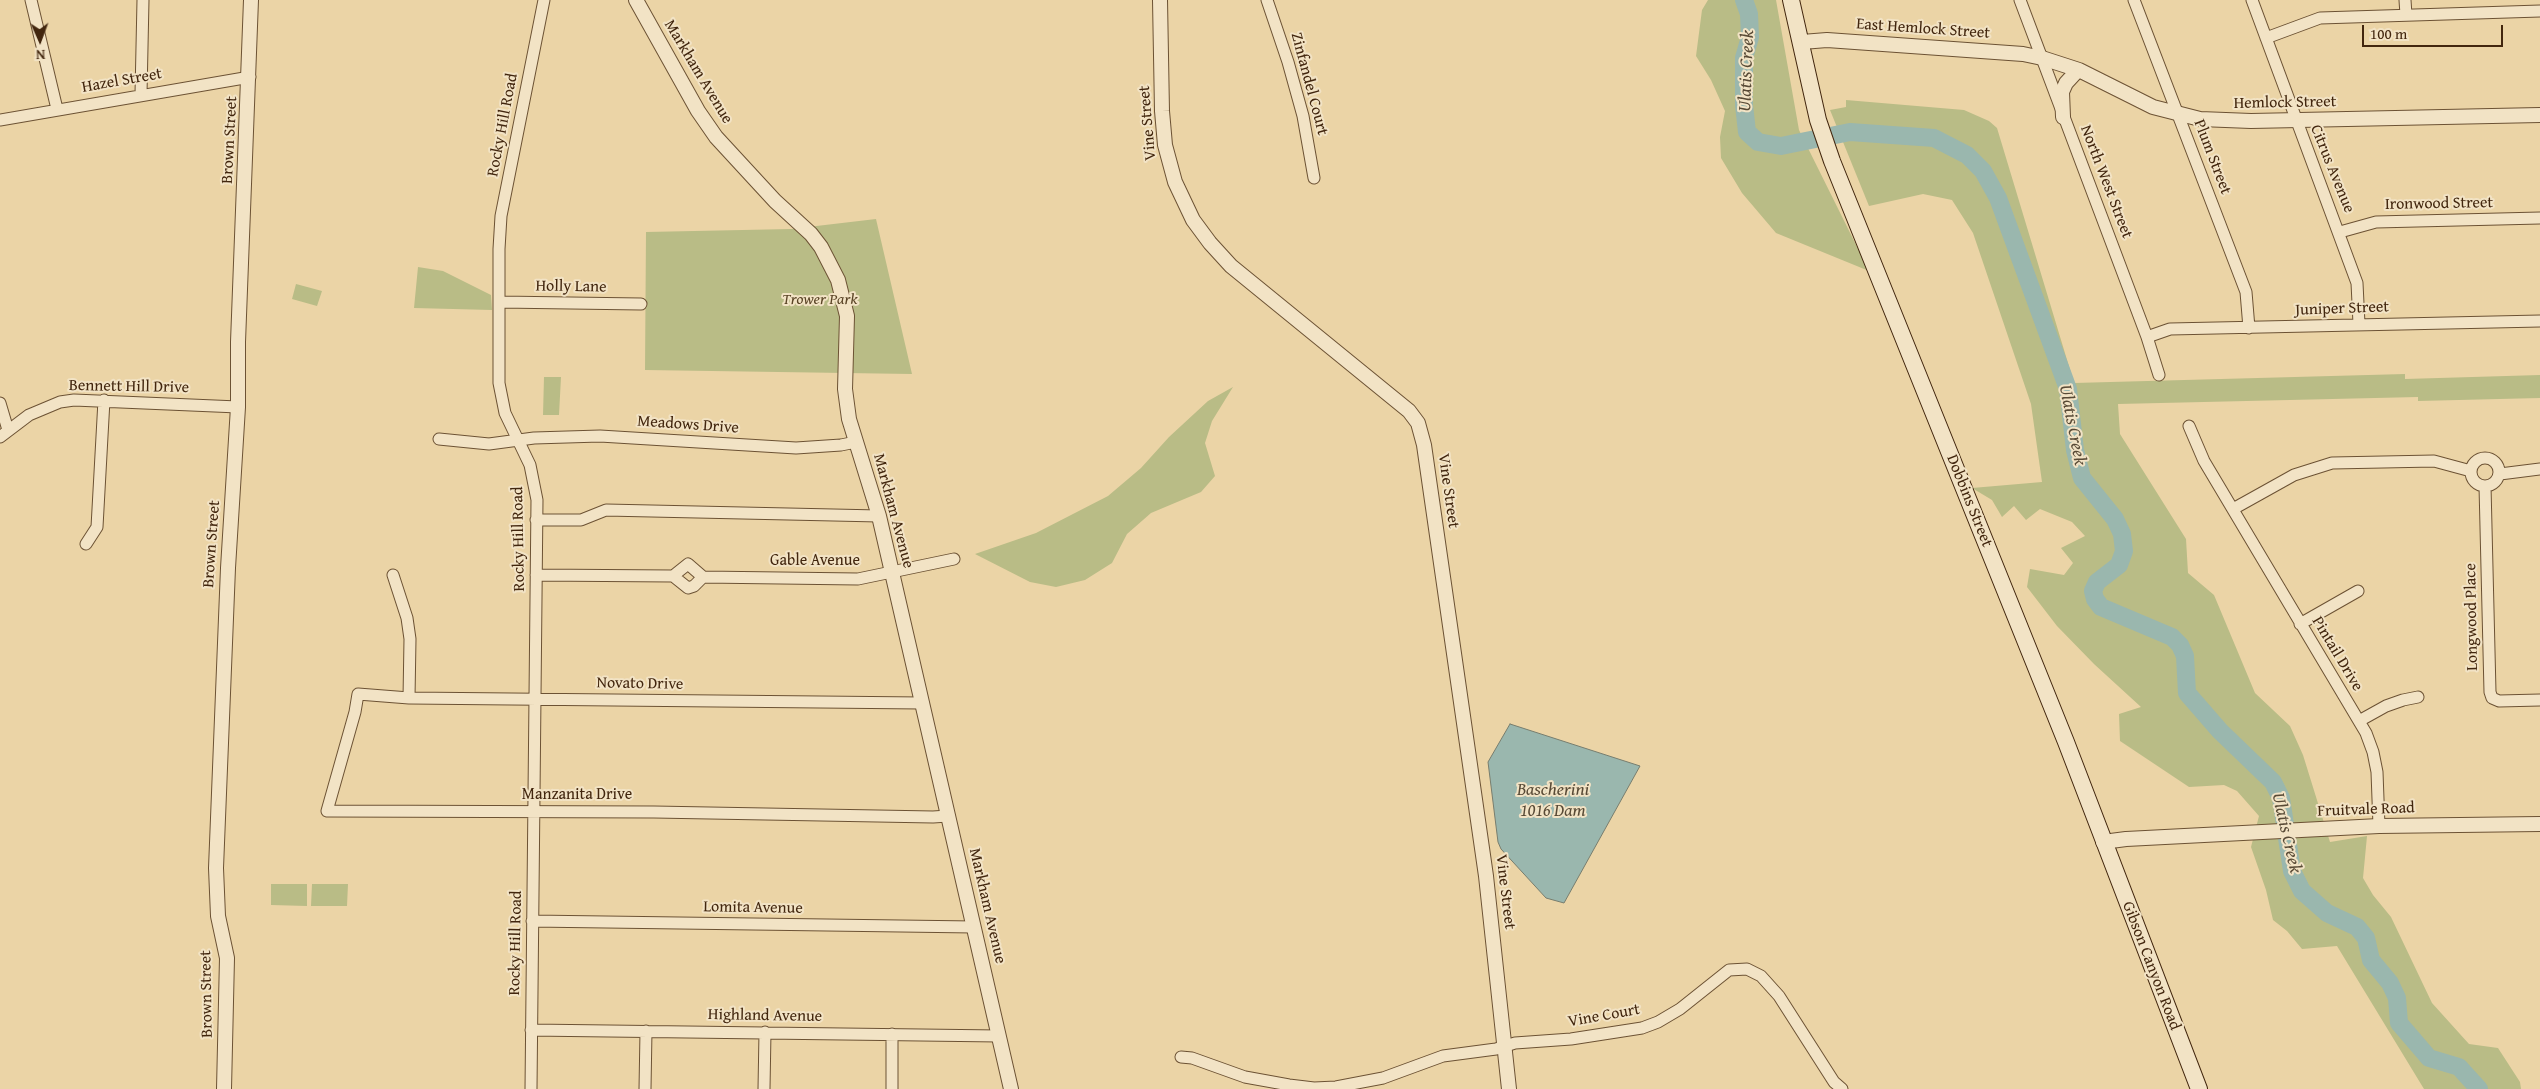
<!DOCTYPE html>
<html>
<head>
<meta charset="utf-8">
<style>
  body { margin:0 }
  #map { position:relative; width:2540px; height:1089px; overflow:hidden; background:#ebd4a6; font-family:"Gentium Book Plus",serif }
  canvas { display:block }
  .north { position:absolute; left:15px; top:15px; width:50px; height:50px; -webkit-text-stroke:4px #f2e3c5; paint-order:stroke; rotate:178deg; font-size:14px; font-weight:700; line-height:20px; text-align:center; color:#42260e }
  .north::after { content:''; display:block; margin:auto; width:18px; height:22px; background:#42260e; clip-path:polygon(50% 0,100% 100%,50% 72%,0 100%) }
  .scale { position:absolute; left:2362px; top:25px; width:141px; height:22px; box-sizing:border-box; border:2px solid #42260e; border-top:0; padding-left:6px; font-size:15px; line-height:18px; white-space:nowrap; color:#42260e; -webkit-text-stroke:4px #f2e3c5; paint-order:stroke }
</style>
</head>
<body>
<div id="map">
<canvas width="2540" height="1089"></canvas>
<div class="north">N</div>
<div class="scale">100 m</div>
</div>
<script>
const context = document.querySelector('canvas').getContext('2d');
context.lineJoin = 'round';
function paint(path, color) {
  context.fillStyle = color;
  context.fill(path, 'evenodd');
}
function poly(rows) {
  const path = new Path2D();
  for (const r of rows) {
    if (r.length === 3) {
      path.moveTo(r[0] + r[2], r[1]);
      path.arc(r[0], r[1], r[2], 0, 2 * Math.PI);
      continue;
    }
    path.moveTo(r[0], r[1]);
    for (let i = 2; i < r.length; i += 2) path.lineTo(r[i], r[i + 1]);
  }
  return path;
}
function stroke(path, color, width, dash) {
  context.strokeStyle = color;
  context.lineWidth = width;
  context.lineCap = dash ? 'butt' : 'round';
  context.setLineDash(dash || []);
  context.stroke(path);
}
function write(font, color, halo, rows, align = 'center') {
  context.font = font + ' "Gentium Book Plus",serif';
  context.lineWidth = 4;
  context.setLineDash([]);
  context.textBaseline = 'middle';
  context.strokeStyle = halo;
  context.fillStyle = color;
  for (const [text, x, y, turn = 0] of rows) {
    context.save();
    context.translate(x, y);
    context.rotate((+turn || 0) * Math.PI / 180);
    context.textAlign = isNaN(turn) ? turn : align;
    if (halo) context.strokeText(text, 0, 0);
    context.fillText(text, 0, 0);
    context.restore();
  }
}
paint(poly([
  [1708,0,1776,0,1799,130,1869,271,1776,233,1742,193,1721,158,1720,137,1725,111,1711,80,1696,56,1702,10],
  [1846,100,1964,110,1989,121,1997,128,2074,383,2405,374,2405,379,2540,375,2540,398,2418,401,2418,397,2118,404,2120,434,2186,539,2188,573,2214,595,2255,693,2290,726,2303,755,2330,842,2367,836,2363,878,2373,895,2391,917,2432,1003,2469,1044,2498,1048,2520,1082,2521,1089,2424,1089,2337,946,2302,949,2287,931,2273,920,2266,890,2251,847,2259,816,2237,791,2224,785,2189,787,2120,741,2119,714,2141,707,2094,664,2057,626,2027,587,2030,569,2064,575,2073,563,2061,548,2085,536,2072,522,2040,509,2026,520,2014,506,2002,517,1992,500,1972,488,2042,482,2031,404,1973,233,1952,200,1923,194,1869,206,1830,110,1846,107],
  [876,219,912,374,645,370,646,232,791,229],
  [418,267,443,271,491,295,492,310,414,308],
  [296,284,322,291,317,306,292,299],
  [544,377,561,377,559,415,543,415],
  [1233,387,1212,421,1205,443,1215,476,1201,492,1151,513,1127,534,1112,563,1085,580,1056,587,1030,582,975,554,1036,533,1108,496,1141,468,1169,437,1208,401],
  [271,884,307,884,307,906,271,905],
  [312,884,348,884,347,906,311,906]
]), '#b9bc86');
const water = poly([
  [1510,724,1640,766,1564,903,1546,898,1501,849,1498,842,1488,762,1510,724]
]);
paint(water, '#9ab7ae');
stroke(water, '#777d6e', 1);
stroke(poly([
  [1744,0,1749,14,1750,37,1744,58,1744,105,1747,132,1758,142,1781,146,1850,132,1934,138,1967,155,1983,171,1998,198,2068,389,2075,450,2082,478,2115,519,2122,534,2124,551,2119,565,2097,582,2093,591,2095,599,2101,607,2172,637,2180,645,2185,656,2187,693,2220,731,2273,782,2281,798,2292,871,2302,891,2327,913,2357,927,2366,938,2371,960,2390,983,2397,998,2399,1023,2429,1058,2459,1067,2479,1089]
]), '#9ab7ae', 18);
const minor = poly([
  [31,0,57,109],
  [1267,0,1288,62,1303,116,1314,178],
  [2020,0,2147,337,2159,375],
  [2134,0,2246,292,2249,328],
  [2252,0,2357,283,2359,324],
  [2405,0,2406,15],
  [2266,38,2320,18,2540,11],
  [141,94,143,0],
  [0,120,250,77],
  [2340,232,2376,222,2540,218],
  [500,302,641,304],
  [2147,337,2170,329,2540,321],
  [0,403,8,430],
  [2189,426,2204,461,2366,733,2373,752,2377,772,2379,826],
  [0,437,29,415,60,402,74,400,238,407],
  [439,439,489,444,534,438,600,436,796,448,841,445,856,442],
  [2485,472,14],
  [2500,474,2540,469],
  [2485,486,2490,692,2492,698,2499,701,2540,700],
  [2233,509,2294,475,2332,463,2434,461,2471,471],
  [536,520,581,520,606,510,879,516],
  [86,544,97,527,104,400],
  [393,575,407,618,410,639,409,698],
  [536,575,673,576,688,588,694,586,703,577],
  [673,576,688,564,703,577,858,579,954,559],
  [2300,624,2358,591],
  [922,703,409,698,358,694,355,712,327,811,654,812,933,817,948,816],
  [2359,721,2386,706,2403,700,2418,697],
  [532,921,974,927],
  [531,1030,999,1036],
  [1181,1057,1192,1058,1245,1077,1289,1085,1314,1088,1336,1087,1383,1078,1443,1056,1496,1049,1515,1043,1571,1039,1642,1028,1658,1022,1680,1009,1729,970,1747,969,1761,976,1779,996,1834,1082,1842,1089],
  [531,1089,537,500,530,465,505,413,499,383,499,249,501,216,544,0],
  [645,1089,646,1031],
  [764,1089,765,1032],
  [892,1089,892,1034]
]);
const tertiary = poly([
  [636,0,698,111,716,137,775,201,811,234,821,247,838,280,847,316,845,389,849,419,879,516,1011,1089],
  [1160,0,1162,111,1165,145,1175,182,1193,220,1210,243,1231,266,1409,411,1418,423,1424,445,1486,876,1509,1089],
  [1802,42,1827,40,2023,54,2042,58,2079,70,2153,107,2200,119,2251,121,2540,115],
  [2063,117,2062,92,2066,83,2078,70],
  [2103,842,2126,839,2379,826,2540,824],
  [224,1089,227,958,218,916,216,868,228,568,238,407,238,342,251,0]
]);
const secondary = poly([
  [1791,0,1818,120,1832,161,2066,742,2199,1089]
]);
stroke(minor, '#6c5234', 13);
stroke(tertiary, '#6c5234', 16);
stroke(secondary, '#42260e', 18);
stroke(minor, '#f2e3c5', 11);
stroke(tertiary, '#f2e3c5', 14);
stroke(secondary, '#f2e3c5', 16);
write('16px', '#42260e', '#f2e3c5', [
  ["East Hemlock Street",1923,29,4],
  ["Markham Avenue",698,72,59],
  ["Hazel Street",122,81,-10],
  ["Zinfandel Court",1309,84,75],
  ["Hemlock Street",2285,103,-1],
  ["Vine Street",1148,123,-95],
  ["Rocky Hill Road",503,125,-79],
  ["Brown Street",230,140,-87],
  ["Plum Street",2212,157,69],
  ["Citrus Avenue",2332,169,68],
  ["North West Street",2106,182,69],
  ["Ironwood Street",2439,204,-1],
  ["Holly Lane",571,287,1],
  ["Juniper Street",2342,309,-2],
  ["Bennett Hill Drive",129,387,1],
  ["Meadows Drive",688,425,4],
  ["Vine Street",1448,491,82],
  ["Dobbins Street",1969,501,68],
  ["Markham Avenue",893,511,75],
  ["Rocky Hill Road",519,539,-91],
  ["Brown Street",212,544,-86],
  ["Gable Avenue",815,561],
  ["Longwood Place",2472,617,-91],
  ["Pintail Drive",2337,654,59],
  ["Novato Drive",640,684,1],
  ["Manzanita Drive",577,795],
  ["Fruitvale Road",2366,810,-2],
  ["Vine Street",1505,892,83],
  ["Markham Avenue",987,906,77],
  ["Lomita Avenue",753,908,1],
  ["Rocky Hill Road",516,943,-89],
  ["Gibson Canyon Road",2151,966,69],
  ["Brown Street",207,994,-91],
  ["Highland Avenue",765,1016,1],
  ["Vine Court",1604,1016,-10]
]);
write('italic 16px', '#5a4426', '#f2e3c5', [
  ["Trower Park",820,300]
]);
write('italic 18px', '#584a36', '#f2e3c5', [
  ["Ulatis Creek",1747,71,-88],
  ["Ulatis Creek",2072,425,79],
  ["Bascherini",1553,790],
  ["1016 Dam",1553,811],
  ["Ulatis Creek",2286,833,77]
]);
</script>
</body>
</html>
